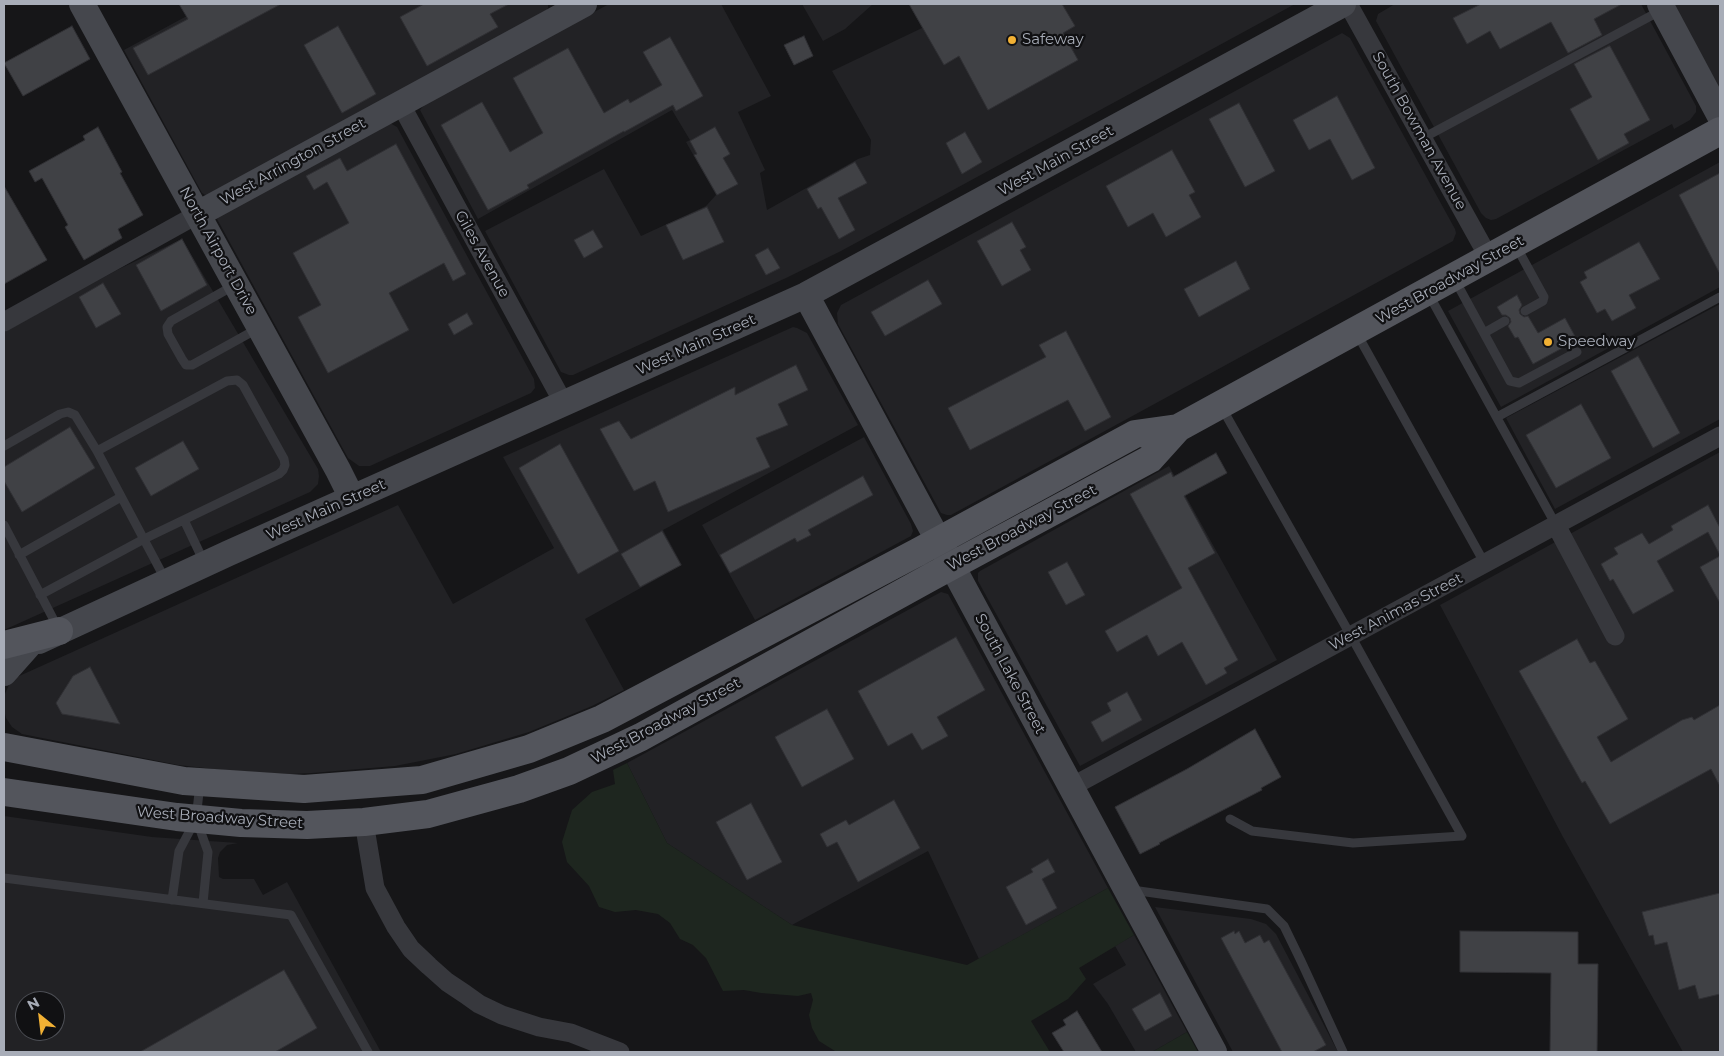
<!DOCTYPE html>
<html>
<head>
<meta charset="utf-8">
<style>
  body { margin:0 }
  #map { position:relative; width:1724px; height:1056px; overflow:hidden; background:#161618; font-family:Montserrat,sans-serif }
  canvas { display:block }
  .frame { position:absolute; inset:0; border:5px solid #a8adb8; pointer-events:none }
  .north { position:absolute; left:15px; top:991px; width:50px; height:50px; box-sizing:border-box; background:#111113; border:1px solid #4d4f55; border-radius:50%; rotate:331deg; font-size:14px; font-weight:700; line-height:20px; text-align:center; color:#a8adb8 }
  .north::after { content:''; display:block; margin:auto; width:18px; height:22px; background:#f2b134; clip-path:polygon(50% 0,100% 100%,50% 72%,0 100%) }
</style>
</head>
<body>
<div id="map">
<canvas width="1724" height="1056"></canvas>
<div class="frame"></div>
<div class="north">N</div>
</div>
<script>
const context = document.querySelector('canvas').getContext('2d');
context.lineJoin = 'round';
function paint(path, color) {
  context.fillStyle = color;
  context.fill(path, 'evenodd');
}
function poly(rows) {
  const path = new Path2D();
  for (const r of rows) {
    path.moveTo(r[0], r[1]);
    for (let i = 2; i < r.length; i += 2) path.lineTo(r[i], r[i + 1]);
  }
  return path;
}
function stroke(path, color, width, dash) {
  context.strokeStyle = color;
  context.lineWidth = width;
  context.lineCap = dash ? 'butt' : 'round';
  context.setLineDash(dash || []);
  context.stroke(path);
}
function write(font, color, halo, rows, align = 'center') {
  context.font = font + ' Montserrat,sans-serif';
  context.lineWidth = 4.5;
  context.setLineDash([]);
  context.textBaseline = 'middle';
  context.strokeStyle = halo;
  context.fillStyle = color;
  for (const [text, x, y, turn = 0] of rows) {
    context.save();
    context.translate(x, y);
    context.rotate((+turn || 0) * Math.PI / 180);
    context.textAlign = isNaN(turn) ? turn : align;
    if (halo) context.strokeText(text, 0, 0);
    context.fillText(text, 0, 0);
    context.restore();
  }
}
paint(poly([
  [209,4,548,4,548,8,547,10,207,196,202,193,124,50],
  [609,4,721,4,771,96,738,112,765,170,760,173,767,210,858,159,870,155,871,140,832,71,922,28,909,4,1295,4,841,251,786,278,573,375,569,375,561,372,485,231,604,169,641,236,706,206,716,195,686,142,690,140,672,110,478,219,420,110,426,103],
  [802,4,873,4,845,29,823,41],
  [1395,4,1641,4,1696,106,1696,112,1690,120,1674,129,1672,124,1496,219,1491,220,1486,218,1481,213,1376,21,1378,14],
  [1673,4,1720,4,1720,89],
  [1342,33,1350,38,1455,229,1456,233,1453,241,951,515,947,515,941,513,838,324,837,313,841,305],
  [390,123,397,127,534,379,535,388,531,393,370,466,359,466,348,458,217,219,219,215],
  [1720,162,1720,287,1501,407,1448,311],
  [182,239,318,469,319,476,318,484,310,492,4,630,4,332,117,270],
  [1720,304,1720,419,1555,509,1506,418],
  [793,327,797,328,807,333,858,425,663,530,682,565,585,619,624,690,592,706,529,732,456,754,395,766,312,773,290,774,232,771,178,765,22,734,12,727,6,718,4,710,4,696,9,685,17,677,398,505,453,604,554,548,503,457],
  [864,437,911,524,913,531,911,536,755,620,702,525],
  [1720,452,1720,1052,1683,1052,1563,837,1440,605],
  [1169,466,1277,660,1080,766,978,581,978,573,980,571],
  [941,592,948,594,954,605,1108,888,979,959,928,851,792,925,667,843,627,763],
  [4,816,152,837,238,843,227,845,220,852,218,858,219,877,223,879,254,879,263,895,287,882,381,1052,4,1052],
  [25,1001,55,1001,55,1031,25,1031],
  [1155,907,1251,919,1266,924,1276,934,1338,1052,1233,1052],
  [1134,935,1187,1032,1152,1052,1136,1052,1108,1004,1093,984,1126,965,1115,946]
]), '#222225');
paint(poly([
  [627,763,667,843,792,925,967,965,1108,888,1134,935,1079,968,1086,979,1068,999,1031,1021,1050,1052,835,1051,819,1041,812,1028,809,1015,813,1000,811,993,798,996,761,993,744,990,723,991,706,958,693,945,680,939,670,923,658,914,636,910,615,912,599,907,589,886,567,862,562,842,572,810,592,792,615,784,613,770],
  [1187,1032,1198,1052,1152,1052]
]), '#1e261f');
const building = poly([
  [179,4,281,4,148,75,133,48,188,19,179,4],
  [424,4,509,4,490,14,498,27,427,66,400,17,424,4],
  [909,4,1062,4,1075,26,1063,33,1078,60,988,110,959,56,944,65,909,4],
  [1481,4,1622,4,1594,19,1602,35,1568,53,1551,22,1500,49,1490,31,1467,44,1453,18,1481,4],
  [72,26,90,59,23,96,4,63,72,26],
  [338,26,376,94,342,113,304,45,338,26],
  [804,36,813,56,794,65,784,45,804,36],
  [670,37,703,96,676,111,673,105,624,132,624,131,527,185,529,188,488,210,441,125,482,102,510,152,543,133,513,78,568,48,604,113,628,99,630,103,662,85,643,52,670,37],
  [1609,46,1610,46,1650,120,1624,134,1629,143,1598,160,1570,109,1592,97,1574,64,1609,46],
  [1337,96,1375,168,1352,180,1330,139,1309,150,1293,120,1337,96],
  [1239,103,1275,171,1245,187,1209,119,1239,103],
  [98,127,122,172,120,173,143,215,118,229,122,238,84,260,65,227,68,225,42,178,35,182,29,171,85,140,83,136,98,127],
  [715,127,730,154,723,158,738,184,717,195,694,155,697,154,690,141,715,127],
  [965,132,982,162,962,174,946,143,965,132],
  [396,144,466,274,453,281,444,263,389,293,409,330,328,373,298,317,321,305,293,253,349,223,327,182,314,190,306,176,340,158,347,171,396,144],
  [1172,150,1195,192,1189,195,1201,217,1166,237,1153,213,1128,227,1106,186,1172,150],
  [855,162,867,183,838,198,855,230,839,239,821,207,818,209,807,189,855,162],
  [1720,173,1720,274,1679,195,1720,173],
  [4,186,47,260,4,284,4,186],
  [707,207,724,242,683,260,666,225,707,207],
  [1012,222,1026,247,1020,250,1031,270,1002,286,977,241,1012,222],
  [593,230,603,247,584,258,574,240,593,230],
  [182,239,207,285,161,311,136,265,182,239],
  [1639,242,1660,279,1629,295,1636,308,1612,321,1605,309,1597,313,1580,282,1587,278,1584,272,1639,242],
  [768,248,780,268,766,275,755,255,768,248],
  [1236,261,1250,289,1199,317,1184,289,1236,261],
  [928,280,942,304,885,336,871,312,928,280],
  [103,283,121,314,96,328,79,297,103,283],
  [1517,295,1522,305,1519,310,1520,314,1524,317,1528,316,1538,333,1565,318,1577,340,1533,364,1518,337,1515,338,1508,326,1511,322,1510,318,1506,315,1502,315,1497,307,1517,295],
  [467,313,473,324,454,335,448,324,467,313],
  [1066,331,1111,417,1085,431,1068,400,970,450,948,408,1046,357,1039,345,1066,331],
  [1638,356,1680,433,1653,448,1611,371,1638,356],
  [796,365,808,390,778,404,788,425,756,438,770,467,668,512,655,481,634,491,600,429,619,421,631,439,735,387,735,395,796,365],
  [1581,404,1611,458,1556,488,1526,435,1581,404],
  [70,427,95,468,22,512,4,481,4,467,70,427],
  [183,441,199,469,151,496,135,468,183,441],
  [560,444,619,551,578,574,519,468,560,444],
  [1216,453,1227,473,1184,496,1215,553,1188,568,1238,660,1224,668,1227,673,1206,685,1182,642,1158,656,1147,635,1117,652,1105,631,1182,588,1130,494,1171,472,1173,477,1216,453],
  [863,476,873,495,808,530,811,535,797,542,795,538,730,573,720,555,863,476],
  [1708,505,1720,528,1720,555,1708,532,1657,561,1674,591,1633,614,1613,579,1610,581,1601,564,1618,554,1614,548,1642,533,1649,544,1673,530,1671,526,1708,505],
  [662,531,681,565,640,587,621,554,662,531],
  [1720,556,1720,603,1700,567,1720,556],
  [1067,562,1085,595,1066,605,1048,572,1067,562],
  [956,637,985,690,937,717,948,736,922,750,912,733,888,746,858,691,956,637],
  [1577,639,1590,663,1595,661,1628,719,1597,737,1611,762,1682,720,1692,717,1694,720,1720,705,1720,786,1711,769,1610,824,1585,781,1582,783,1519,671,1577,639],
  [90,667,120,724,62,714,56,703,73,676,90,667],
  [1127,692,1142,720,1102,742,1091,722,1111,711,1107,703,1127,692],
  [827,709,854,759,802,787,775,737,827,709],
  [1255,729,1281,777,1261,788,1262,790,1159,843,1160,844,1140,854,1115,807,1187,769,1255,729],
  [894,800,920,848,858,882,837,842,827,847,820,834,846,820,849,825,894,800],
  [751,803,782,862,747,880,716,822,751,803],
  [1048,859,1055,872,1042,879,1057,908,1026,925,1006,887,1033,872,1031,869,1048,859],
  [1720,893,1720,994,1699,999,1695,985,1679,990,1667,942,1655,945,1653,935,1649,936,1642,912,1720,893],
  [1234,931,1235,934,1239,931,1245,943,1260,935,1264,943,1269,940,1326,1045,1313,1052,1282,1052,1221,938,1234,931],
  [1460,931,1578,932,1578,964,1598,964,1597,1052,1550,1052,1551,973,1460,972,1460,931],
  [284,970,317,1028,275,1052,140,1052,284,970],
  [1160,993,1172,1016,1145,1031,1132,1009,1160,993],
  [1077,1011,1102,1052,1064,1052,1052,1033,1066,1025,1063,1020,1077,1011]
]);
paint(building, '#404145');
stroke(building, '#303034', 1);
stroke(poly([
  [1423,138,1660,11],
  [1516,246,1544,297,1543,301,1525,311],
  [1455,280,1510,381,1519,383,1577,352],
  [233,286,171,321,167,327,168,334,182,359,186,365,192,365,257,329],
  [1428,293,1556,525],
  [1356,332,1485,564],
  [1484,333,1505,321],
  [1222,408,1351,636,1462,836,1353,843,1252,831,1230,819],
  [1497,417,1720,297],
  [4,446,60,414,68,412,75,415,97,451,166,581],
  [184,520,204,562],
  [4,525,58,628],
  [19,555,121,497],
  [40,595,144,539,279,474,283,470,285,465,284,459,243,385,237,380,227,381,97,451],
  [198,824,208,852,203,903],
  [4,878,291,915,368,1052],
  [1132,890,1267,909,1284,926,1301,961,1343,1052],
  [172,900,179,851,196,819,200,784]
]), '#37383d', 9);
stroke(poly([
  [1348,4,1489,258],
  [400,103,564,404],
  [4,322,198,214],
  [1556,525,1615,636],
  [1071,787,1720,436],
  [364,822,375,888,396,927,411,949,429,966,447,982,465,994,479,1004,502,1015,539,1027,571,1033,620,1052]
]), '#37383d', 19);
stroke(poly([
  [82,4,338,470,352,498],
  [1660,4,1720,116],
  [198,214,584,4],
  [806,295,1214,1052],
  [39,641,229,553,806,295,1343,4],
  [4,673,28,646]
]), '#45474d', 26);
stroke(poly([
  [4,645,59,631],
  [4,747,184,781,304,789,422,780,529,749,602,719,918,552,1135,434,1178,428],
  [4,792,177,817,241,823,307,825,364,822,428,814,519,789,569,771,641,737,931,577,1150,459,1178,428,1720,131]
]), '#53555c', 28);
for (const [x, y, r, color] of [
  [1012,40,5,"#f2b134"],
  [1548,342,5,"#f2b134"]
]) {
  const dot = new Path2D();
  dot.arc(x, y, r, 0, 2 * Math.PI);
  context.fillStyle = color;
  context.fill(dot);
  stroke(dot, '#111113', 2);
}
write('15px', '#a8adb8', '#111113', [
  ["Safeway",1022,40],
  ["Speedway",1558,342]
], 'left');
write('15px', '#a8adb8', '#111113', [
  ["South Bowman Avenue",1419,131,61],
  ["West Main Street",1056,161,-29],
  ["West Arrington Street",293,162,-29],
  ["North Airport Drive",218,251,61],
  ["Giles Avenue",482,254,61],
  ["West Broadway Street",1450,280,-29],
  ["West Main Street",696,345,-24],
  ["West Main Street",326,510,-24],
  ["West Broadway Street",1022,528,-28],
  ["West Animas Street",1396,612,-28],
  ["South Lake Street",1010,674,62],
  ["West Broadway Street",666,721,-28],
  ["West Broadway Street",220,818,4]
]);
</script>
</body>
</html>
